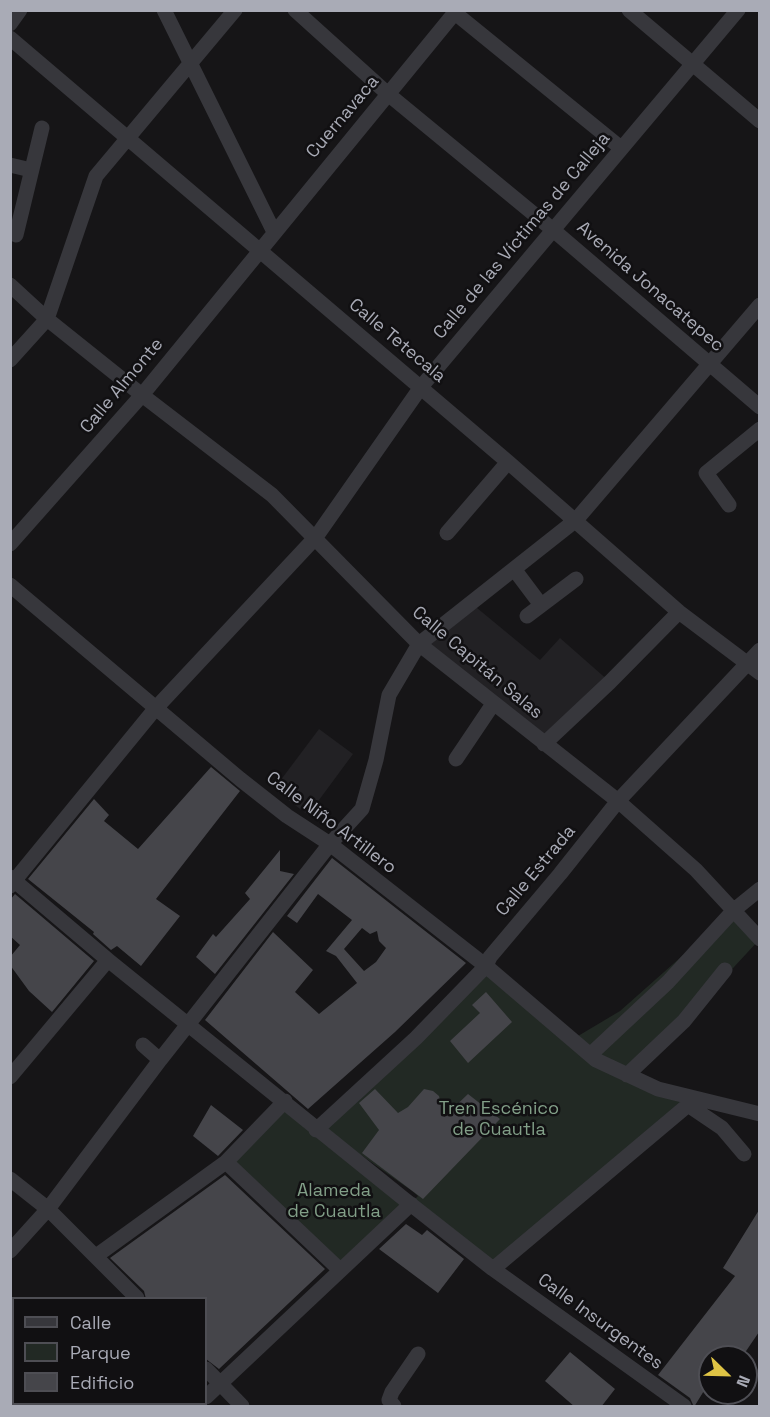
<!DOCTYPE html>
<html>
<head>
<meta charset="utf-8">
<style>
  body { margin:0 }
  #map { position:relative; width:770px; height:1417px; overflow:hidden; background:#161517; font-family:"Space Grotesk",sans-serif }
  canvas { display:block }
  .frame { position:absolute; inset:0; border:12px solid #a9abb6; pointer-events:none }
  .legend { position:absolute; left:12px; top:1297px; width:195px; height:108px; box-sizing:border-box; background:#111012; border:2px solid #4e4e54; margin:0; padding:8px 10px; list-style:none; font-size:18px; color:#a9abb6 }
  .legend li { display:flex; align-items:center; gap:12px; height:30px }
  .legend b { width:30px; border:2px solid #4e4e54 }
  .north { position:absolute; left:698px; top:1345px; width:60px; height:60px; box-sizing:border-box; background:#111012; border:2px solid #4e4e54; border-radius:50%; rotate:113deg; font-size:16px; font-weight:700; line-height:24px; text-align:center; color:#a9abb6 }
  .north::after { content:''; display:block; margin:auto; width:21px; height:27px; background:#dfc445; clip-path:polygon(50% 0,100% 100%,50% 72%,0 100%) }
</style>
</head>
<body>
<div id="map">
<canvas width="770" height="1417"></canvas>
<div class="frame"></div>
<ul class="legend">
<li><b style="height:8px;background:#37373c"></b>Calle</li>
<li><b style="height:16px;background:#222924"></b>Parque</li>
<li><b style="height:16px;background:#45454a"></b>Edificio</li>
</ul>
<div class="north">N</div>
</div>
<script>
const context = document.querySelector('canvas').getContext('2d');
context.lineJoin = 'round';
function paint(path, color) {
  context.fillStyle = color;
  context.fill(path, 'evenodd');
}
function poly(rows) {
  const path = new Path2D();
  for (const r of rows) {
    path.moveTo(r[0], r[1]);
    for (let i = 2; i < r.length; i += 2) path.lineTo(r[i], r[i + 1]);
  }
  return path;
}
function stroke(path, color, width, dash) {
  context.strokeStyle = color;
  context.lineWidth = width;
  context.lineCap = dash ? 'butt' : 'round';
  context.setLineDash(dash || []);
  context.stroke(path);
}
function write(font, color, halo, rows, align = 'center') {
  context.font = font + ' "Space Grotesk",sans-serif';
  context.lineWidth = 5;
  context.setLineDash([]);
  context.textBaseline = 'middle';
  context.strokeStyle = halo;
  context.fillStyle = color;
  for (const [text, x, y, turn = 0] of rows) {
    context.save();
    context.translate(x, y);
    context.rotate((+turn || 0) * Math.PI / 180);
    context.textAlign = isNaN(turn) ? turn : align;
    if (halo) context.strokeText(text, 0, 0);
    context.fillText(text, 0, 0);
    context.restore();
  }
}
paint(poly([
  [471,603,540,660,560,638,610,682,544,744,419,644],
  [319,729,353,754,308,815,274,789]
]), '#222124');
paint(poly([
  [734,910,759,940,684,1021,628,1075,698,1100,493,1269,411,1204,339,1269,226,1162,285,1101,316,1129,486,966,573,1039,620,1011],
  [361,1155,412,1191,418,1196,411,1203]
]), '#222924');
paint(poly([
  [211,767,240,791,156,899,180,916,141,966,117,946,111,950,93,934,94,932,28,879,94,799,109,815,104,821,138,849],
  [280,850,280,871,294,874,215,974,196,957,213,934,216,937,250,899,245,893],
  [332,858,466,963,395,1032,308,1109,205,1020,273,932,313,970,295,992,319,1014,357,983,336,956,326,951,352,920,318,894,297,923,287,916],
  [362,928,370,934,377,931,379,941,386,948,376,962,364,971,344,949],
  [15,894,94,961,52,1012,29,991,10,965,10,957,20,945,10,936,10,900],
  [486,992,512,1022,468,1063,450,1041,480,1013,472,1005],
  [375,1089,398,1113,408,1107,424,1089,433,1091,439,1096,444,1117,468,1094,500,1119,423,1199,362,1153,379,1130,359,1103],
  [211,1105,243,1130,218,1156,193,1136],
  [225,1175,325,1269,219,1369,206,1359,206,1299,146,1299,144,1291,110,1258],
  [759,1210,759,1332,742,1357,710,1357,710,1381,694,1407,690,1398,658,1375,735,1276,723,1268],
  [406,1224,422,1235,427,1230,464,1259,438,1293,379,1249],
  [570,1352,615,1389,601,1407,575,1407,545,1381]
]), '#45454a');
stroke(poly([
  [164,10,274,232],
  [295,10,388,94,552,229,760,407],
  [629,10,760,121],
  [455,13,621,148],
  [10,24,20,10],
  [10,38,508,462,679,612,760,673],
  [10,165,31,170],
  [16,235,42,128],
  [10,285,47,319,142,395,272,495,419,644,618,801,696,870,760,939],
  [10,360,47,319,96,176,235,10],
  [729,505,706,473,760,429],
  [447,533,508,462],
  [10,544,142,395,457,10],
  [514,569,541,605],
  [10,585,240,779,287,816,330,844,486,966,596,1060,658,1089,760,1114],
  [527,616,576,579],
  [544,744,610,682,679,612],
  [456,759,493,704],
  [10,877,108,960,404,1199,493,1269,684,1406],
  [10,886,155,709,316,537,421,387,738,10],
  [143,1045,160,1060],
  [590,1055,668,982,734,910,760,889],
  [627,1075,684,1021,725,970],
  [10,1077,108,960],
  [688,1105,722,1128,744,1154],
  [316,1130,416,1038,486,966,490,957,560,874,618,801,760,650],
  [226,1162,339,1269],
  [10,1179,48,1209,137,1298],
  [10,1251,48,1209,160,1060,330,844,362,809,376,760,389,695,419,644,576,520,760,305],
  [96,1256,226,1162,285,1101],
  [493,1269,688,1105,698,1100],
  [206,1369,242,1406],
  [206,1397,411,1204],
  [87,1404,89,1406],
  [394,1406,389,1400,392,1392,418,1354]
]), '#37373c', 15);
write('18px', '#a9abb6', '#111012', [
  ["Cuernavaca",343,117,-50],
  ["Calle de las Víctimas de Calleja",522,236,-50],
  ["Avenida Jonacatepec",650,287,41],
  ["Calle Tetecala",397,341,40],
  ["Calle Almonte",122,386,-50],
  ["Calle Capitán Salas",477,663,40],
  ["Calle Niño Artillero",331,823,37],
  ["Calle Estrada",536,871,-50],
  ["Calle Insurgentes",600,1322,36]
]);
write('18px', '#829f88', '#111012', [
  ["Tren Escénico",499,1109],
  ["de Cuautla",499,1130],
  ["Alameda",334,1191],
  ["de Cuautla",334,1212]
]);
</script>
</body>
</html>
